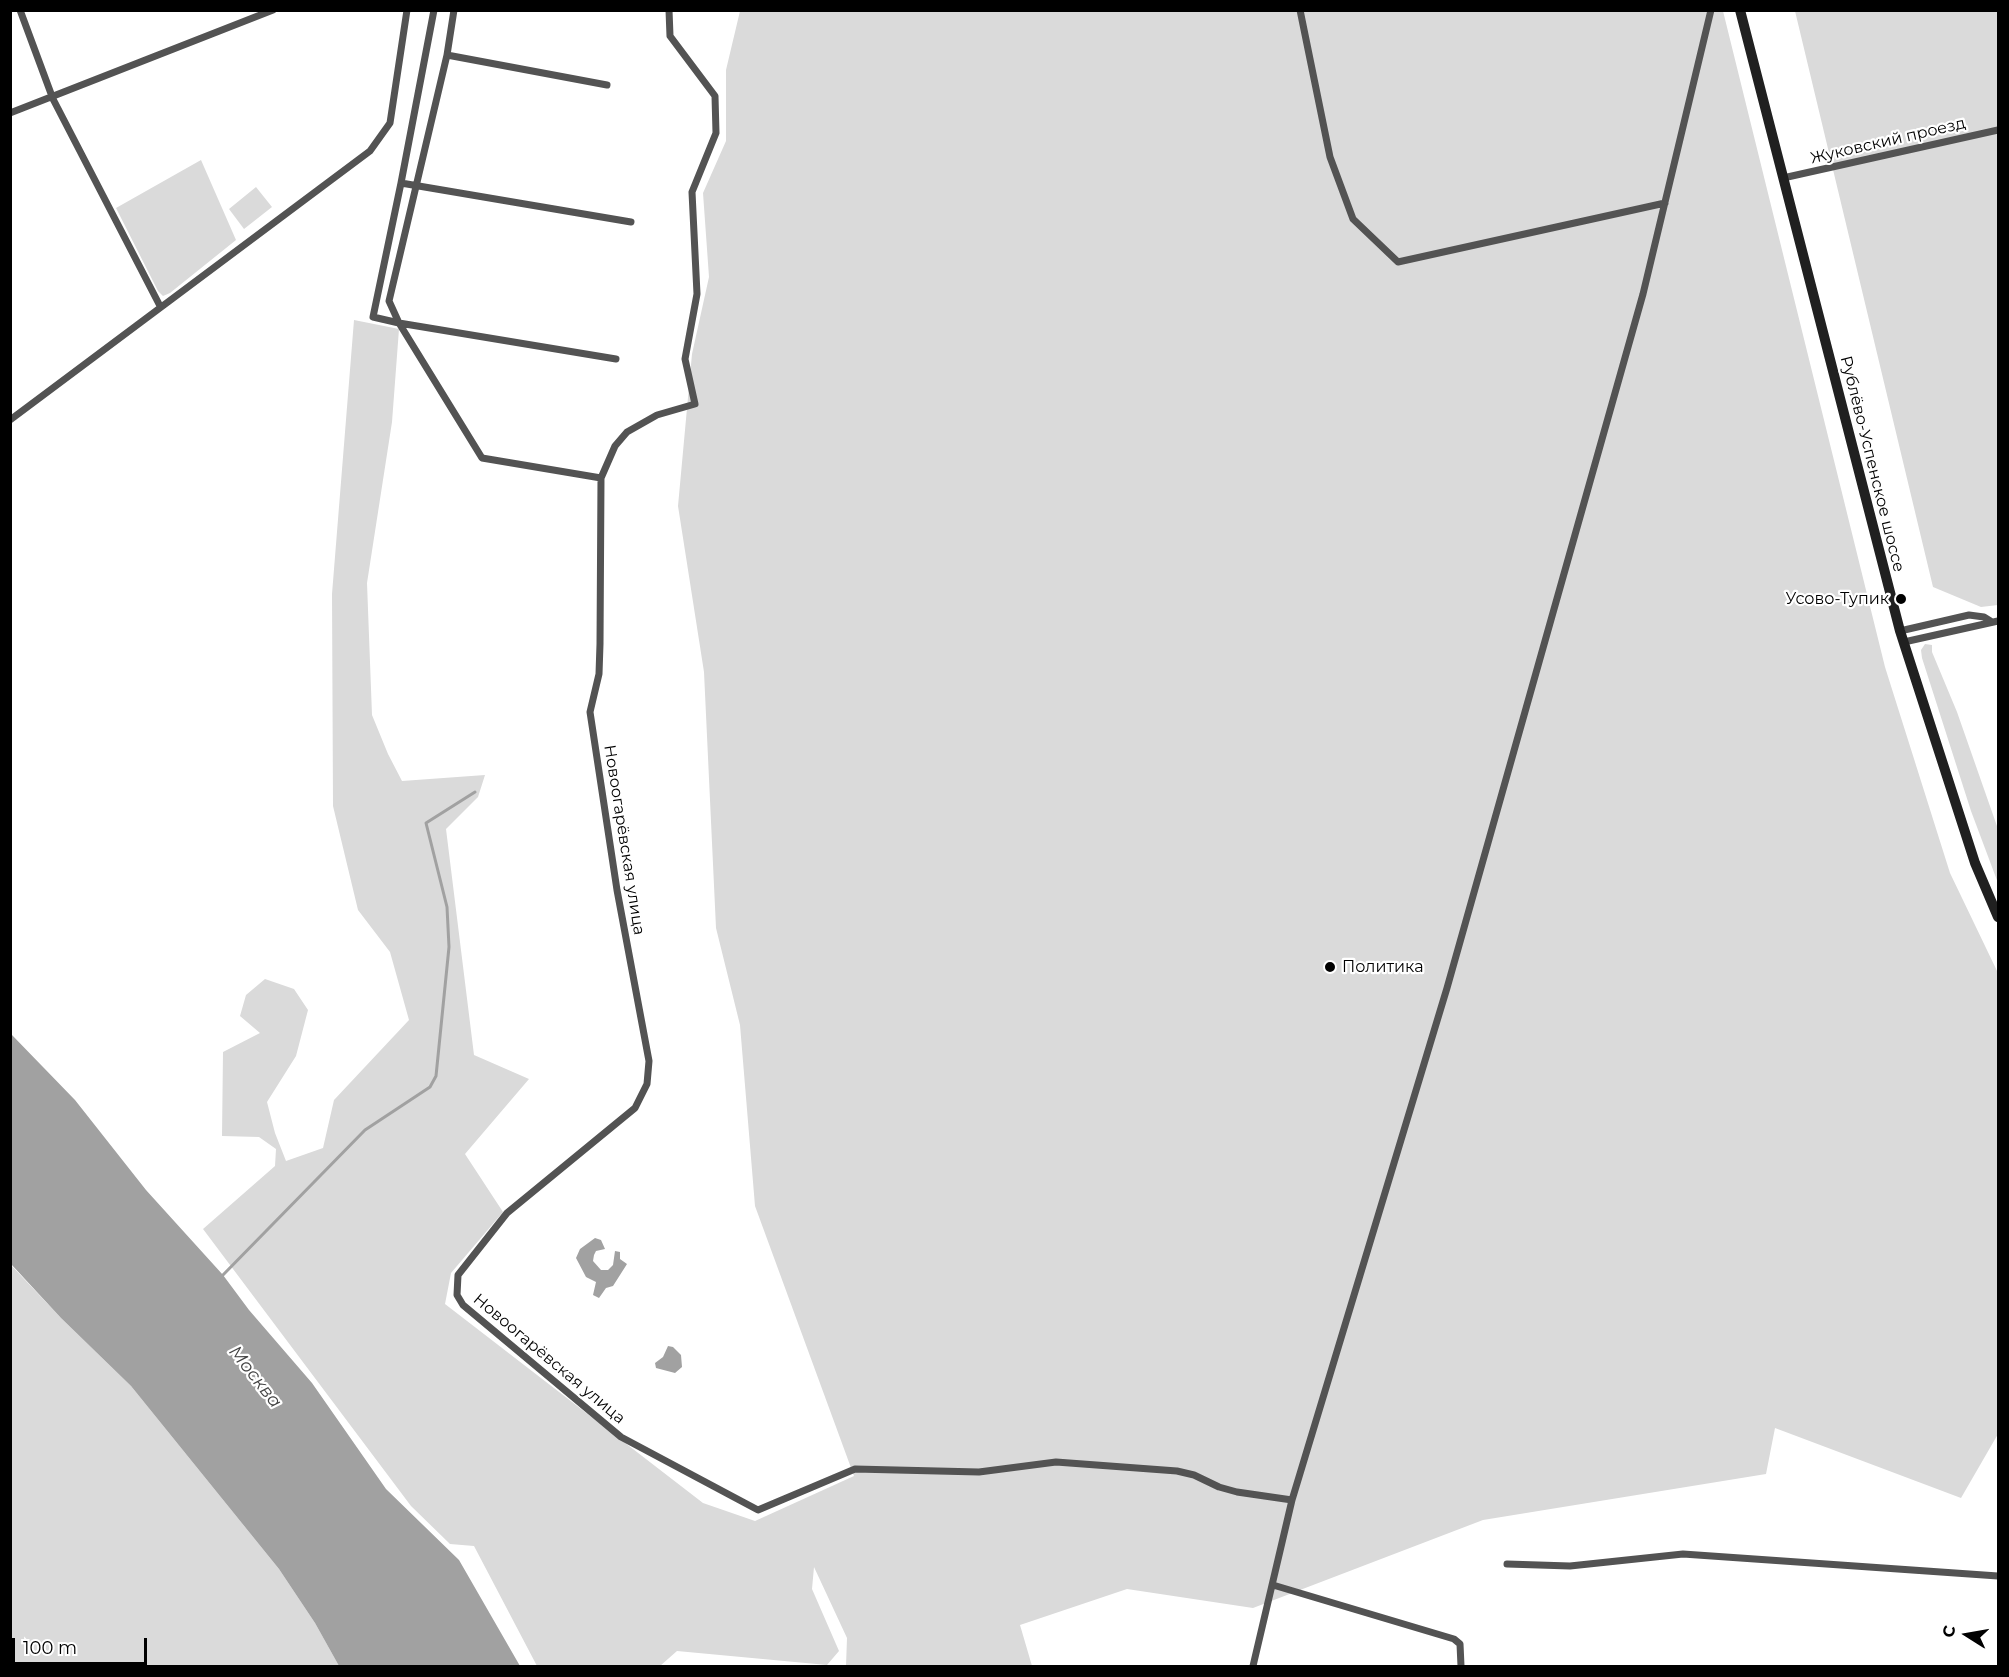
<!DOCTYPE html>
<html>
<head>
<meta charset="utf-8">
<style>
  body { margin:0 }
  #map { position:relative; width:2009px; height:1677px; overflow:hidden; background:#fff; font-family:Montserrat,sans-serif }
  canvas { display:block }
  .frame { position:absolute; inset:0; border:12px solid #000; pointer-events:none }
  .north { position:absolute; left:1937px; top:1605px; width:60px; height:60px; -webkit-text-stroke:4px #fff; paint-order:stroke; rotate:281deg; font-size:16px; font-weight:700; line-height:24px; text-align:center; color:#000 }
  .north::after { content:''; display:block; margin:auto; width:21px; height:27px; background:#000; clip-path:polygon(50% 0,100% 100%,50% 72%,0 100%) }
  .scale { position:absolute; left:12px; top:1638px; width:135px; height:27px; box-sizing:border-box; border:3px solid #000; border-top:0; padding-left:8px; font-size:18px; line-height:21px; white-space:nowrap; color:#000; -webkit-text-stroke:4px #fff; paint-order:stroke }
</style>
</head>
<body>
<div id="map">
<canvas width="2009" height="1677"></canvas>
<div class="frame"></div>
<div class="north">С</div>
<div class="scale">100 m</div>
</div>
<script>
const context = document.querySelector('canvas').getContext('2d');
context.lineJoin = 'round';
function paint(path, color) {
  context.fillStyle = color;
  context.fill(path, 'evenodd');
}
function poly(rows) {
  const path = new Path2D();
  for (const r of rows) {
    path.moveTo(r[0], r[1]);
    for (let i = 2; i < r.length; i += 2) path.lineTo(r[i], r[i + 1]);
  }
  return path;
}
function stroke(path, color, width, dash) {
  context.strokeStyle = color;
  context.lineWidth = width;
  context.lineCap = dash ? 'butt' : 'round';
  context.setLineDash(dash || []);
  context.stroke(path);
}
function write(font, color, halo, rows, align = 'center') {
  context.font = font + ' Montserrat,sans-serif';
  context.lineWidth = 4.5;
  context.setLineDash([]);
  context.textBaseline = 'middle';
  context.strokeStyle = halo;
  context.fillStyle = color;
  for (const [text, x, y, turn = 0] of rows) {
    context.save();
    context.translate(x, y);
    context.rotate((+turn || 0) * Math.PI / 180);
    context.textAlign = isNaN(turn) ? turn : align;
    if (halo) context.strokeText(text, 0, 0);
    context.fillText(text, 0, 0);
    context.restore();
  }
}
paint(poly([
  [740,11,1723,11,1885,667,1950,873,1998,973,1998,1434,1961,1498,1775,1428,1766,1474,1483,1520,1253,1608,1127,1589,1020,1625,1032,1666,846,1666,847,1638,814,1567,812,1589,839,1651,827,1665,677,1651,660,1666,537,1666,474,1546,450,1544,411,1506,203,1229,275,1166,276,1149,259,1137,222,1136,223,1052,260,1033,240,1016,246,995,265,979,294,989,308,1010,296,1056,267,1102,275,1133,286,1161,323,1148,334,1100,409,1020,390,952,358,910,333,806,332,594,354,320,399,329,392,422,367,583,372,715,388,754,402,781,485,775,478,797,446,829,474,1055,529,1079,465,1154,503,1212,451,1273,445,1304,703,1503,755,1521,854,1476,755,1206,740,1025,716,928,704,672,678,506,692,354,709,277,703,193,726,141,726,70],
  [1795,11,1998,11,1998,605,1981,607,1933,587],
  [201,160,236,240,170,293,163,296,158,291,116,208],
  [256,187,272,207,244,229,229,209],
  [1925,644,1932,645,1932,652,1957,712,1998,829,1998,883,1971,811,1922,658,1921,650],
  [10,1264,61,1318,131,1386,279,1569,315,1623,339,1666,11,1666]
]), '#dadada');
paint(poly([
  [11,1034,75,1100,146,1190,223,1275,249,1310,312,1383,386,1489,459,1560,520,1666,339,1666,315,1623,279,1569,131,1386,61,1318,11,1264],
  [595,1238,601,1240,605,1249,596,1251,594,1255,593,1261,601,1270,608,1270,613,1265,615,1251,620,1252,620,1259,627,1264,613,1286,606,1288,599,1298,593,1295,596,1282,586,1277,576,1258,580,1249],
  [668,1346,673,1347,681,1355,682,1367,675,1373,656,1368,655,1363,663,1357]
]), '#a1a1a1');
stroke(poly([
  [221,1277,365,1130,430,1087,436,1076,449,947,447,907,426,823,475,792]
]), '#a1a1a1', 3);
stroke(poly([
  [20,10,53,99,160,306],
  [434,10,401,183,631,222],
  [669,10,670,36,715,96,716,133,692,192,697,294,685,359,695,404,657,415,627,432,615,446,601,478,600,644,599,674,590,712,617,890,649,1061,647,1084,635,1108,507,1213,458,1275,457,1295,463,1305,621,1437,758,1510,855,1469,979,1472,1056,1462,1177,1471,1194,1475,1219,1487,1237,1492,1292,1500],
  [1300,10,1330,157,1353,219,1398,262,1665,203],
  [447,55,607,85],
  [10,113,273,10],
  [1783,178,1998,130],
  [399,323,389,301,447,55,454,10],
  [399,323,373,317,401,183],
  [10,420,370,151,390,123,407,10],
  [601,478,482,458,399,323,616,359],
  [1900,631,1969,615,1984,617,1992,622],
  [1904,642,1998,621],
  [1507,1564,1570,1566,1683,1554,1998,1576],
  [1273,1585,1454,1639,1460,1644,1461,1666],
  [1253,1666,1292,1500,1447,988,1643,294,1711,10]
]), '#535353', 7);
stroke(poly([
  [1740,10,1900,631,1975,863,1998,917]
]), '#202020', 10);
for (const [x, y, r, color] of [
  [1901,599,6,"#000"],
  [1330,967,6,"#000"]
]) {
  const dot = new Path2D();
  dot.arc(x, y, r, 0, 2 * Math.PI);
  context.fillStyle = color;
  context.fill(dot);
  stroke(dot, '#fff', 2);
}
write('16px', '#000', '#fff', [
  ["Жуковский проезд",1888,141,-13],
  ["Рублёво-Успенское шоссе",1872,464,76],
  ["Новоогарёвская улица",624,840,81],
  ["Новоогарёвская улица",549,1359,40]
]);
write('16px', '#000', '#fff', [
  ["Усово-Тупик",1889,599],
  ["Политика",1342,967,"left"]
], 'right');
write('italic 18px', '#424242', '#fff', [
  ["Москва",255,1377,52]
]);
</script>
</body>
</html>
